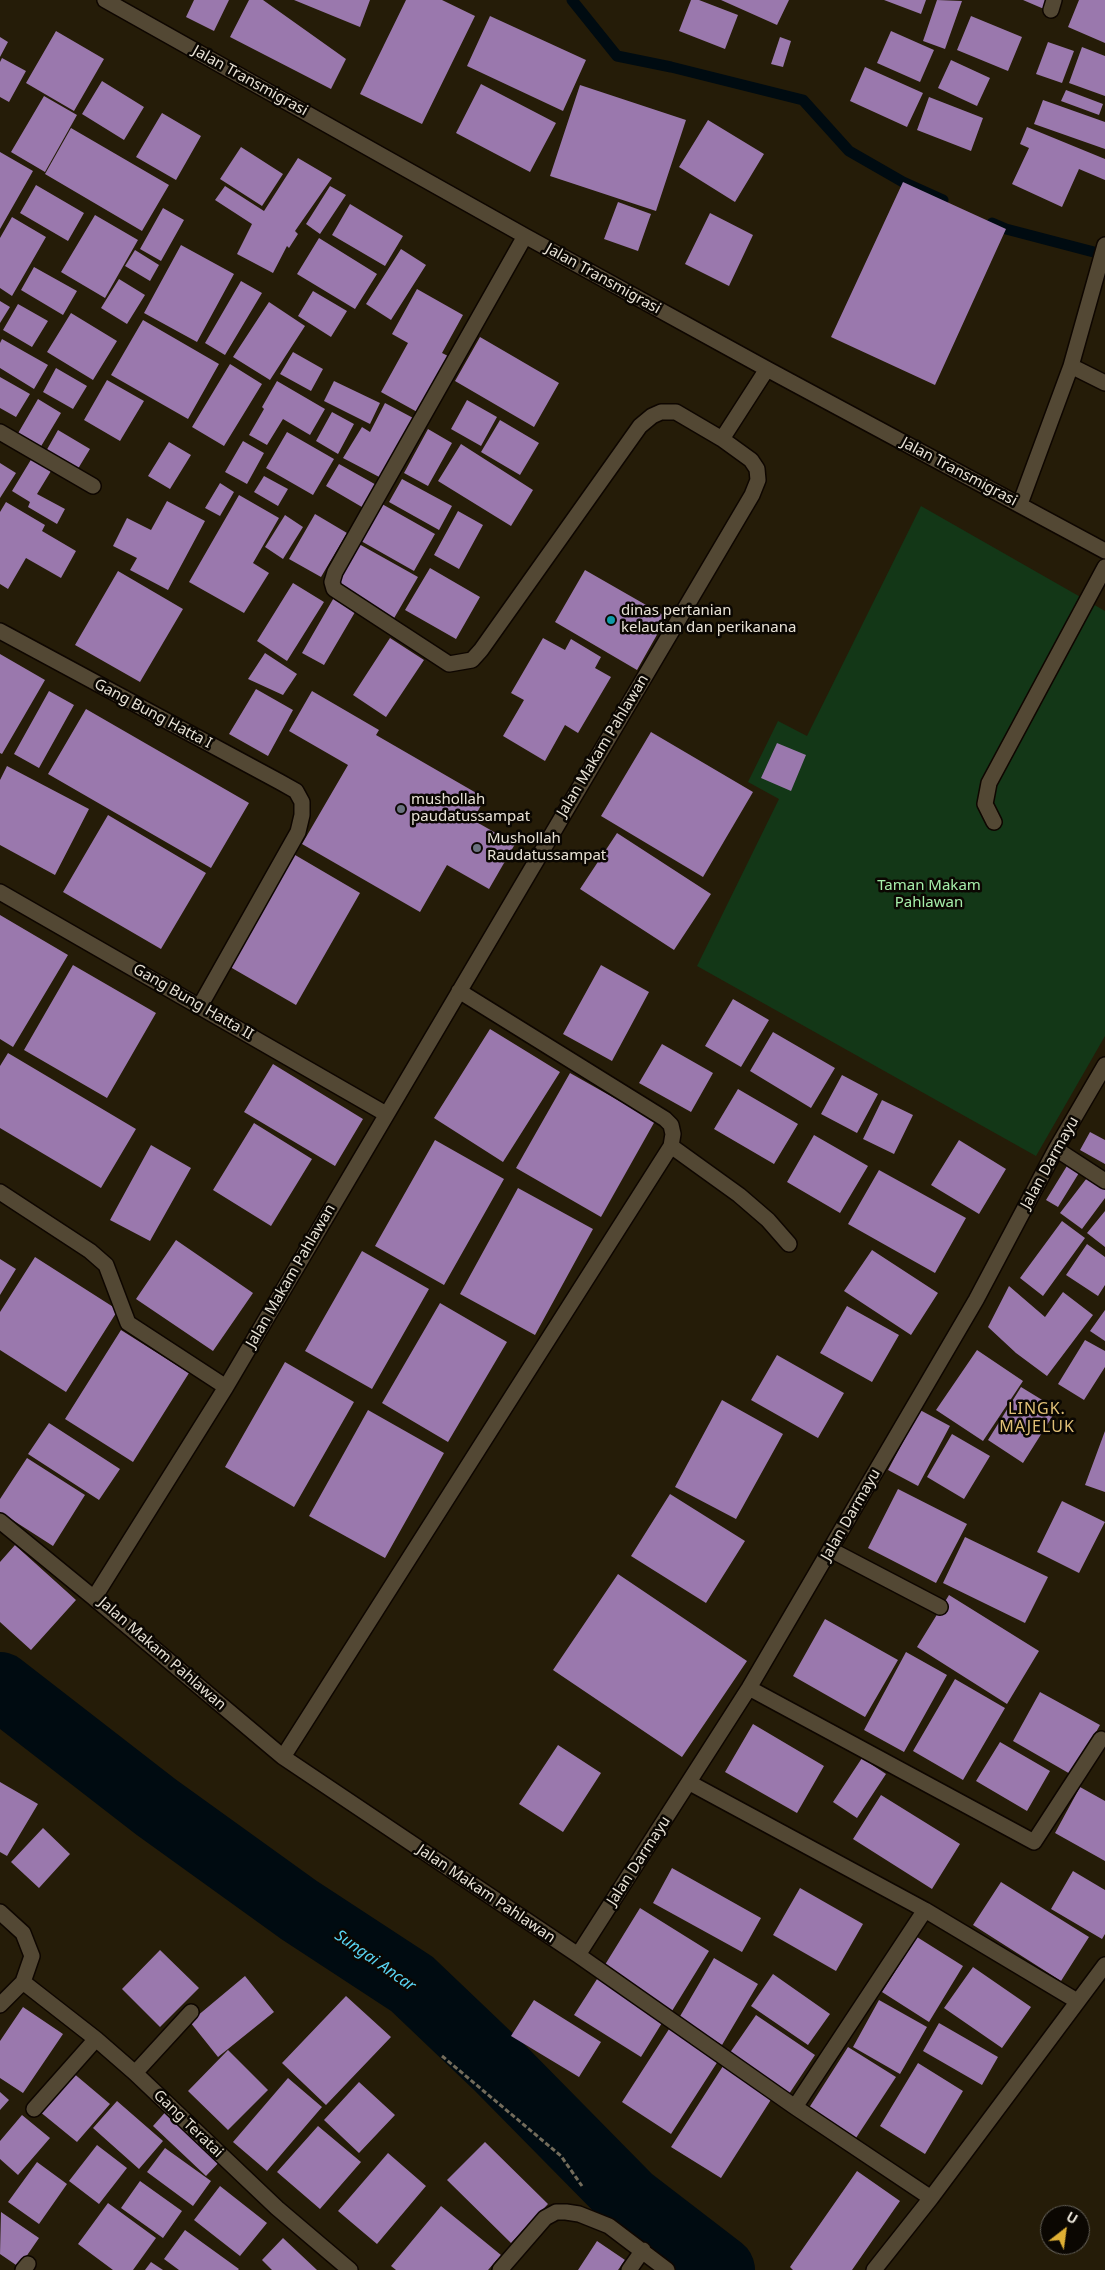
<!DOCTYPE html>
<html>
<head>
<meta charset="utf-8">
<style>
  body { margin:0 }
  #map { position:relative; width:1105px; height:2270px; overflow:hidden; background:#251c08; font-family:"Noto Sans",sans-serif }
  canvas { display:block }
  .north { position:absolute; left:1040px; top:2205px; width:50px; height:50px; box-sizing:border-box; background:#0b0702; border:1px solid #635f57; border-radius:50%; rotate:30deg; font-size:14px; font-weight:700; line-height:20px; text-align:center; color:#e8e2d6 }
  .north::after { content:''; display:block; margin:auto; width:18px; height:22px; background:#e0b034; clip-path:polygon(50% 0,100% 100%,50% 72%,0 100%) }
</style>
</head>
<body>
<div id="map">
<canvas width="1105" height="2270"></canvas>
<div class="north">U</div>
</div>
<script>
const context = document.querySelector('canvas').getContext('2d');
context.lineJoin = 'round';
function paint(path, color) {
  context.fillStyle = color;
  context.fill(path, 'evenodd');
}
function poly(rows) {
  const path = new Path2D();
  for (const r of rows) {
    path.moveTo(r[0], r[1]);
    for (let i = 2; i < r.length; i += 2) path.lineTo(r[i], r[i + 1]);
  }
  return path;
}
function stroke(path, color, width, dash) {
  context.strokeStyle = color;
  context.lineWidth = width;
  context.lineCap = dash ? 'butt' : 'round';
  context.setLineDash(dash || []);
  context.stroke(path);
}
function write(font, color, halo, rows, align = 'center') {
  context.font = font + ' "Noto Sans",sans-serif';
  context.lineWidth = 5;
  context.setLineDash([]);
  context.textBaseline = 'middle';
  context.strokeStyle = halo;
  context.fillStyle = color;
  for (const [text, x, y, turn = 0] of rows) {
    context.save();
    context.translate(x, y);
    context.rotate((+turn || 0) * Math.PI / 180);
    context.textAlign = isNaN(turn) ? turn : align;
    if (halo) context.strokeText(text, 0, 0);
    context.fillText(text, 0, 0);
    context.restore();
  }
}
paint(poly([
  [921,506,1105,611,1105,1036,1036,1156,697,966,779,799,748,782,778,721,807,736]
]), '#133717');
stroke(poly([
  [572,0,617,56,671,67,803,100,849,151,903,182,943,200],
  [992,223,1006,229,1105,255]
]), '#000b11', 11);
stroke(poly([
  [0,1686,156,1807,299,1910,412,1984,498,2066,630,2200,721,2270]
]), '#000b11', 68);
paint(poly([
  [194,0,229,0,214,31,186,17],
  [249,0,263,0,346,59,331,89,230,37],
  [294,0,370,0,360,27],
  [406,0,442,0,475,16,422,124,360,94],
  [691,0,699,0,738,15,725,49,679,31],
  [721,0,789,0,777,25],
  [884,0,926,0,921,14],
  [937,0,962,1,945,49,923,41],
  [1023,0,1047,0,1044,9],
  [1079,0,1105,0,1105,43,1068,27],
  [490,16,586,60,563,111,467,66],
  [971,16,1022,37,1008,71,957,50],
  [56,31,104,59,74,111,26,83],
  [891,31,934,50,920,82,877,63],
  [0,37,8,42,0,57],
  [780,37,791,41,783,67,771,64],
  [1048,42,1074,51,1062,83,1036,74],
  [1082,47,1105,56,1105,96,1069,83],
  [2,58,26,71,9,102,0,97,0,62],
  [951,60,990,78,977,106,938,88],
  [865,67,923,93,907,127,850,101],
  [102,81,144,107,124,140,82,114],
  [481,84,556,123,530,172,456,133],
  [580,85,686,120,656,211,550,176],
  [1066,90,1103,104,1099,115,1061,101],
  [44,96,77,115,45,172,11,152],
  [929,97,983,118,971,151,917,130],
  [1043,100,1105,122,1105,149,1034,124],
  [162,113,201,136,176,180,136,157],
  [708,120,764,154,735,202,679,167],
  [1027,127,1105,159,1105,180,1079,169,1062,207,1012,184,1029,148,1020,144],
  [71,128,169,185,142,231,45,174],
  [241,147,283,174,262,206,220,179],
  [0,152,33,171,0,229],
  [298,158,332,178,295,231,298,234,289,248,287,246,273,273,237,254,252,224,215,200,225,186,264,211],
  [903,182,1006,229,935,385,831,337],
  [36,185,84,213,68,241,20,213],
  [330,186,346,195,320,234,306,224],
  [618,202,651,214,638,251,604,239],
  [350,204,403,236,385,266,332,235],
  [163,208,184,220,161,261,140,249],
  [710,213,753,235,729,286,685,264],
  [95,215,138,240,105,298,61,272],
  [12,217,46,237,12,296,0,288,0,238],
  [319,238,377,274,355,309,297,274],
  [181,245,234,274,197,342,144,313],
  [401,249,426,265,391,320,366,304],
  [135,250,159,265,150,281,125,266],
  [34,267,77,291,63,315,21,290],
  [119,279,145,295,127,324,101,308],
  [241,281,262,293,225,355,205,343],
  [417,289,463,315,442,353,450,357,419,413,381,392,408,343,392,334],
  [313,291,347,311,331,337,298,316],
  [0,301,10,307,0,323],
  [269,302,305,326,270,380,233,357],
  [18,304,48,321,32,347,3,330],
  [71,313,117,341,93,380,47,352],
  [143,320,219,364,188,419,111,375],
  [480,337,559,383,534,427,455,381],
  [2,339,48,365,34,389,0,368,0,343],
  [293,352,323,369,311,391,280,374],
  [230,364,262,384,224,446,192,427],
  [56,368,87,386,73,409,43,392],
  [0,377,30,394,16,417,0,408],
  [107,380,144,401,120,441,84,420],
  [277,381,325,409,310,435,283,419,267,445,249,435,264,409,262,407],
  [334,381,380,403,370,424,324,401],
  [38,399,61,413,40,448,17,435],
  [467,400,497,417,481,446,451,429],
  [385,403,415,419,383,479,343,458,362,427,370,432],
  [332,412,354,424,338,454,316,441],
  [500,420,539,443,520,475,481,452],
  [428,429,452,443,428,486,404,473],
  [58,430,90,449,76,472,45,453],
  [287,432,334,459,313,495,266,468],
  [243,441,264,453,247,484,225,472],
  [169,442,191,455,170,489,148,476],
  [461,444,533,490,511,526,438,481],
  [32,458,51,471,37,494,65,509,57,524,28,507,30,502,12,491],
  [0,463,16,473,0,498],
  [339,464,380,487,367,510,326,486],
  [264,476,288,489,278,506,254,492],
  [402,479,452,506,439,530,389,502],
  [220,483,234,492,220,516,205,508],
  [239,495,279,518,253,563,269,573,244,613,189,582],
  [167,501,205,521,168,590,130,570,137,558,113,546,127,518,151,530],
  [6,502,45,525,42,531,76,551,61,578,26,558,8,589,0,584,0,512],
  [382,504,435,534,414,571,361,541],
  [458,511,483,525,459,569,434,555],
  [315,514,347,533,321,577,289,559],
  [285,515,303,527,283,559,265,547],
  [359,544,418,577,393,620,335,587],
  [430,568,480,597,456,639,405,610],
  [585,570,667,617,637,670,555,622],
  [118,571,183,609,140,682,75,645],
  [293,583,324,602,287,661,257,641],
  [336,594,358,607,324,665,302,653],
  [390,638,424,660,386,717,353,695],
  [543,638,565,650,571,639,601,657,595,668,611,677,578,733,565,725,545,761,503,736,524,700,511,693],
  [265,653,297,674,283,695,248,679],
  [0,654,45,680,2,754,0,753],
  [256,689,293,710,268,756,229,734],
  [49,691,74,705,39,768,14,754],
  [312,691,379,730,376,735,485,798,473,820,515,844,489,889,447,865,420,912,302,844,348,765,289,731],
  [86,709,249,803,211,868,48,774],
  [651,732,753,792,703,877,601,816],
  [777,743,806,755,791,791,761,778],
  [7,766,89,809,55,875,0,845,0,780],
  [108,815,206,873,161,949,63,892],
  [617,833,711,894,674,950,580,889],
  [290,852,360,893,296,1005,225,964],
  [0,915,68,955,13,1047,0,1039],
  [73,965,156,1013,107,1098,24,1050],
  [601,965,649,992,612,1061,563,1034],
  [733,999,769,1020,741,1067,705,1046],
  [490,1029,560,1072,503,1162,434,1118],
  [773,1032,835,1068,811,1108,750,1071],
  [662,1044,713,1073,691,1112,639,1083],
  [8,1053,136,1129,101,1188,0,1128,0,1066],
  [273,1064,363,1119,335,1166,244,1112],
  [570,1073,655,1121,601,1217,516,1168],
  [842,1075,878,1094,857,1133,821,1114],
  [738,1089,798,1124,774,1164,714,1129],
  [882,1100,913,1115,894,1154,863,1139],
  [254,1123,312,1159,271,1226,213,1190],
  [1090,1132,1105,1140,1105,1164,1080,1150],
  [814,1135,868,1166,840,1213,787,1182],
  [435,1140,504,1179,444,1285,375,1246],
  [959,1140,1006,1169,979,1214,931,1185],
  [151,1145,191,1168,150,1241,110,1220],
  [1070,1161,1082,1168,1058,1207,1046,1200],
  [879,1170,966,1218,935,1273,848,1224],
  [1090,1174,1105,1186,1105,1198,1082,1229,1060,1213],
  [518,1188,593,1229,535,1335,460,1294],
  [1105,1211,1105,1247,1087,1233],
  [1062,1221,1085,1238,1043,1296,1020,1278],
  [176,1240,253,1293,213,1351,136,1299],
  [1087,1244,1105,1257,1105,1285,1098,1296,1066,1275],
  [872,1250,938,1293,911,1335,844,1291],
  [362,1251,429,1289,372,1389,305,1351],
  [35,1257,118,1310,66,1392,0,1350,0,1312],
  [0,1259,16,1269,0,1295],
  [1009,1286,1045,1317,1063,1292,1093,1315,1047,1376,1016,1353,988,1327],
  [440,1303,507,1342,448,1442,382,1403],
  [847,1306,899,1335,872,1382,820,1353],
  [1105,1310,1105,1341,1090,1331],
  [121,1330,189,1373,133,1462,65,1419],
  [1085,1340,1105,1351,1105,1367,1084,1400,1058,1384],
  [977,1350,1023,1381,983,1441,936,1410],
  [777,1355,844,1393,818,1438,751,1400],
  [285,1362,354,1402,294,1507,225,1467],
  [1021,1387,1057,1409,1023,1463,988,1440],
  [722,1400,783,1434,736,1519,675,1487],
  [368,1410,444,1453,385,1558,309,1516],
  [920,1410,950,1426,918,1486,888,1470],
  [49,1423,120,1469,99,1500,28,1454],
  [1105,1431,1105,1492,1085,1485],
  [952,1434,990,1456,964,1499,927,1477],
  [27,1458,85,1495,53,1546,0,1512,0,1499],
  [898,1489,967,1524,936,1583,868,1548],
  [670,1494,745,1541,706,1603,631,1556],
  [1062,1501,1105,1522,1079,1573,1037,1552],
  [965,1537,1048,1577,1025,1623,943,1583],
  [15,1545,76,1600,31,1650,0,1622,0,1562],
  [618,1574,747,1661,682,1757,553,1670],
  [949,1595,1039,1651,1007,1704,917,1647],
  [825,1619,898,1660,865,1717,793,1676],
  [906,1652,947,1675,904,1752,864,1730],
  [955,1679,1005,1708,963,1780,913,1751],
  [1040,1692,1100,1725,1072,1775,1013,1741],
  [753,1724,824,1766,797,1813,725,1772],
  [1000,1742,1050,1771,1027,1811,976,1781],
  [558,1745,601,1773,563,1832,519,1804],
  [862,1758,886,1774,857,1818,833,1802],
  [0,1782,38,1804,7,1856,0,1852],
  [1080,1787,1105,1801,1105,1861,1055,1833],
  [881,1795,960,1844,932,1889,853,1839],
  [43,1828,70,1854,39,1888,11,1862],
  [672,1868,761,1918,742,1952,653,1903],
  [1073,1871,1105,1890,1105,1934,1102,1939,1051,1909],
  [1001,1882,1089,1937,1061,1981,973,1925],
  [800,1888,863,1924,836,1971,773,1935],
  [640,1908,709,1951,672,2011,603,1968],
  [917,1937,963,1966,929,2022,882,1992],
  [160,1950,199,1988,160,2027,122,1989],
  [714,1958,758,1984,722,2045,679,2018],
  [973,1967,1031,2007,1002,2048,944,2008],
  [773,1974,830,2014,808,2045,751,2006],
  [245,1976,274,2012,218,2057,190,2022],
  [599,1976,665,2018,641,2057,574,2015],
  [346,1996,391,2037,326,2105,282,2063],
  [534,2000,601,2042,579,2077,511,2036],
  [879,2000,927,2027,900,2074,853,2047],
  [23,2007,63,2034,23,2093,0,2078,0,2041],
  [756,2015,815,2055,787,2097,727,2057],
  [939,2023,998,2057,982,2085,923,2051],
  [671,2026,720,2058,671,2134,622,2102],
  [848,2047,896,2077,854,2141,807,2111],
  [228,2050,268,2090,228,2130,188,2091],
  [725,2063,774,2095,721,2178,671,2147],
  [918,2063,963,2091,925,2154,880,2126],
  [72,2072,110,2104,77,2142,39,2111],
  [288,2078,322,2107,267,2171,233,2142],
  [359,2082,395,2115,359,2153,324,2120],
  [0,2092,9,2100,0,2110],
  [117,2101,163,2141,139,2169,93,2128],
  [169,2108,223,2158,206,2176,153,2126],
  [22,2115,50,2138,18,2175,0,2159,0,2141],
  [318,2126,361,2162,320,2209,277,2172],
  [485,2142,548,2204,511,2243,447,2180],
  [97,2145,127,2168,99,2204,69,2181],
  [165,2148,211,2181,193,2206,147,2172],
  [388,2153,426,2186,377,2244,338,2211],
  [37,2162,67,2184,39,2224,8,2202],
  [857,2171,900,2201,852,2270,793,2270,790,2267],
  [140,2181,182,2211,163,2238,121,2208],
  [220,2186,267,2223,240,2256,194,2220],
  [108,2203,156,2238,133,2270,113,2270,78,2244],
  [441,2206,501,2255,488,2270,396,2270,391,2266],
  [1,2212,39,2238,19,2267,0,2254],
  [185,2230,239,2269,238,2270,179,2270,164,2259],
  [283,2238,317,2270,272,2270,262,2260],
  [597,2241,625,2260,618,2270,578,2270],
  [151,2262,163,2270,145,2270]
]), '#9a78ad');
const minor = poly([
  [105,0,525,236,767,369,1105,551],
  [1051,10,1054,0],
  [525,236,335,572,332,582,334,589,449,664,472,660,481,650,640,426,652,416,661,412,676,412,722,439,767,369],
  [1071,366,1105,245],
  [0,432,93,486],
  [722,439,751,460,757,469,758,480,752,495,226,1387,94,1598,283,1757,578,1955,795,2107,931,2198],
  [1020,504,1071,366,1105,383],
  [0,631,280,782,296,791,302,802,302,815,298,832,200,1006],
  [994,822,985,804,989,783,1105,567],
  [0,892,386,1114],
  [671,1146,739,1195,768,1220,789,1244],
  [1056,1149,1105,1181],
  [0,1192,90,1251,106,1265,128,1323,226,1387],
  [0,1521,94,1598],
  [831,1550,940,1607],
  [749,1688,1034,1842,1101,1739],
  [283,1757,671,1146,673,1134,671,1125,665,1119,459,991],
  [690,1783,925,1910,1077,2001],
  [0,1912,23,1933,32,1956,23,1982,0,2005],
  [578,1955,749,1688,976,1300,1056,1149,1105,1065],
  [23,1982,96,2039,135,2073,277,2208,350,2270],
  [135,2073,191,2012],
  [795,2107,925,1910],
  [34,2109,96,2039],
  [23,2270,28,2264],
  [500,2270,545,2218,556,2212,566,2212,579,2214,609,2226,667,2270],
  [629,2270,643,2250],
  [874,2270,931,2198,1105,1965]
]);
stroke(minor, '#0e0600', 18);
stroke(poly([
  [442,2056,561,2156,582,2186]
]), '#736c5b', 3, [5, 2.5]);
stroke(minor, '#534834', 15);
for (const [x, y, r, color] of [
  [611,620,5,"#0f9aa8"],
  [401,809,5,"#6b7280"],
  [477,848,5,"#6b7280"]
]) {
  const dot = new Path2D();
  dot.arc(x, y, r, 0, 2 * Math.PI);
  context.fillStyle = color;
  context.fill(dot);
  stroke(dot, '#0b0702', 2);
}
write('15px', '#e8e2d6', '#0b0702', [
  ["Jalan Transmigrasi",250,81,29],
  ["Jalan Transmigrasi",603,279,29],
  ["Jalan Transmigrasi",959,472,28],
  ["Gang Bung Hatta I",153,714,28],
  ["Jalan Makam Pahlawan",603,746,-59],
  ["Gang Bung Hatta II",193,1002,30],
  ["Jalan Darmayu",1050,1163,-61],
  ["Jalan Makam Pahlawan",291,1276,-60],
  ["Jalan Darmayu",851,1515,-60],
  ["Jalan Makam Pahlawan",162,1654,41],
  ["Jalan Darmayu",639,1861,-57],
  ["Jalan Makam Pahlawan",486,1894,34],
  ["Gang Teratai",188,2124,44]
]);
write('15px', '#e8e2d6', '#0b0702', [
  ["dinas pertanian",621,611],
  ["kelautan dan perikanana",621,628],
  ["mushollah",411,800],
  ["paudatussampat",411,817],
  ["Mushollah",487,839],
  ["Raudatussampat",487,856]
], 'left');
write('15px', '#a6eeaa', '#0b0702', [
  ["Taman Makam",929,886],
  ["Pahlawan",929,903]
]);
context.letterSpacing = '1px';
write('16px', '#e1c077', '#0b0702', [
  ["LINGK.",1037,1409],
  ["MAJELUK",1037,1427]
]);
context.letterSpacing = '0px';
write('italic 16px', '#5ad5f4', '#0b0702', [
  ["Sungai Ancar",375,1961,35]
]);
</script>
</body>
</html>
